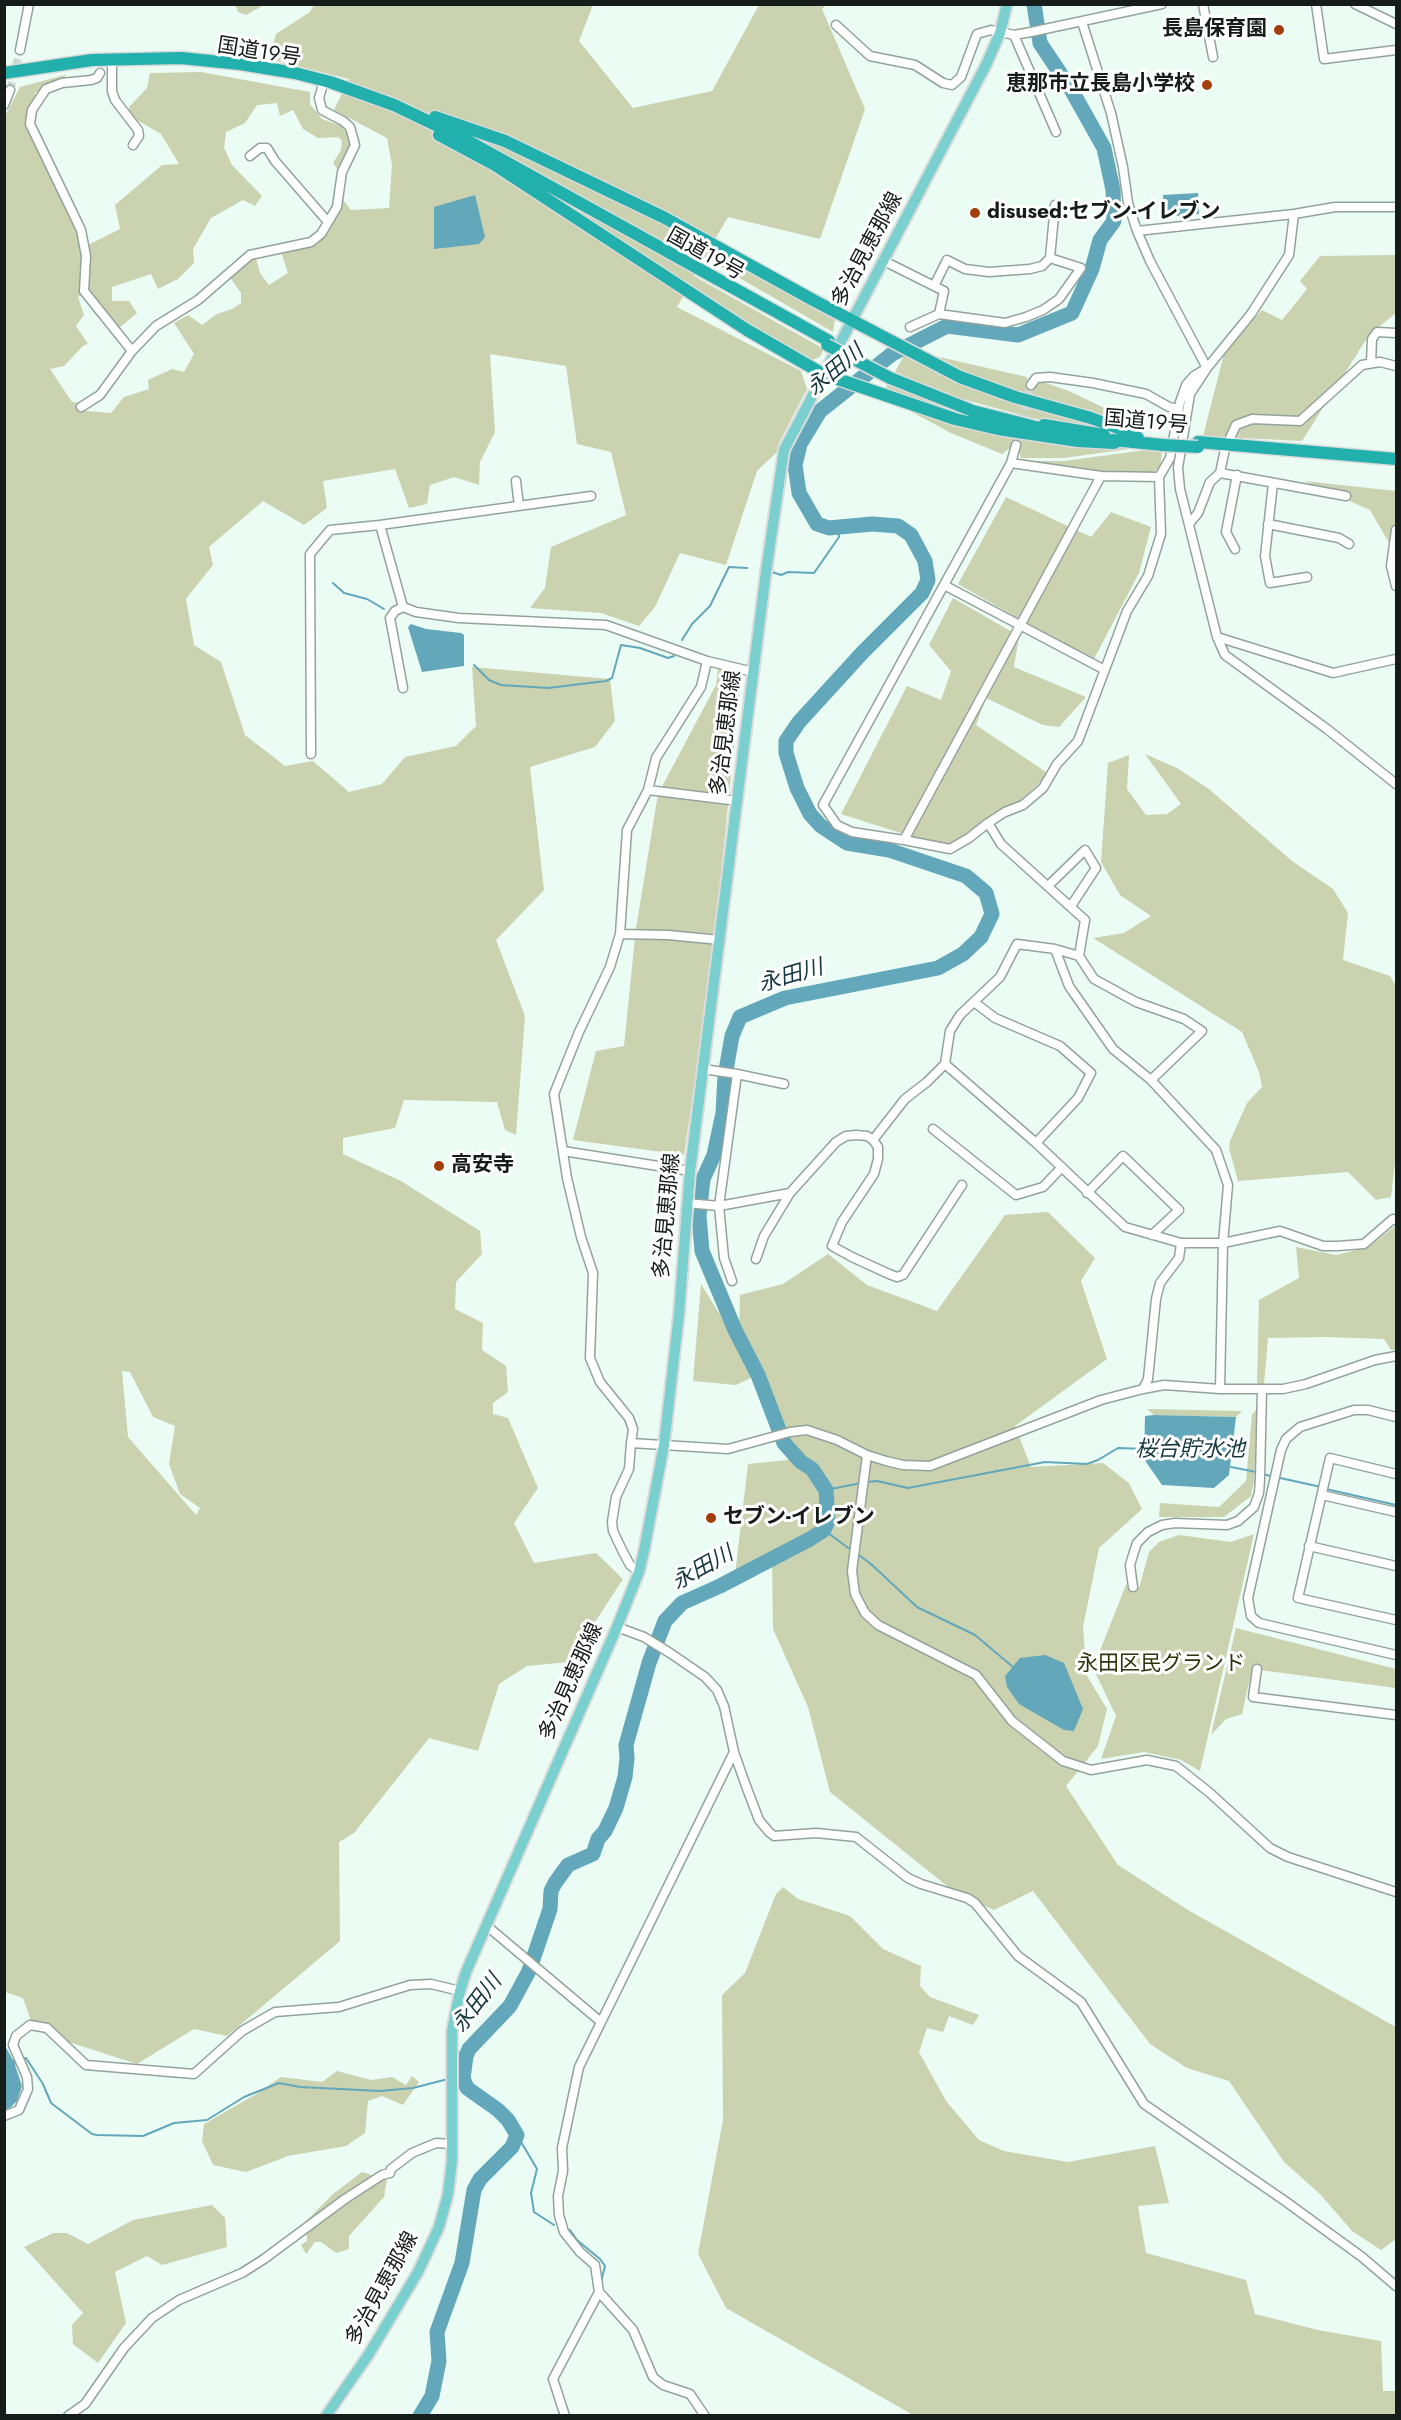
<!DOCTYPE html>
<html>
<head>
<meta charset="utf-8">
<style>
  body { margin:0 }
  #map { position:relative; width:1401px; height:2420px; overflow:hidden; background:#eafcf4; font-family:Jost,sans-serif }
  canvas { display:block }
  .frame { position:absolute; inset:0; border:6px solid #151c19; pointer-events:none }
</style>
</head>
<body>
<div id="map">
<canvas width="1401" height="2420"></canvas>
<div class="frame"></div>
</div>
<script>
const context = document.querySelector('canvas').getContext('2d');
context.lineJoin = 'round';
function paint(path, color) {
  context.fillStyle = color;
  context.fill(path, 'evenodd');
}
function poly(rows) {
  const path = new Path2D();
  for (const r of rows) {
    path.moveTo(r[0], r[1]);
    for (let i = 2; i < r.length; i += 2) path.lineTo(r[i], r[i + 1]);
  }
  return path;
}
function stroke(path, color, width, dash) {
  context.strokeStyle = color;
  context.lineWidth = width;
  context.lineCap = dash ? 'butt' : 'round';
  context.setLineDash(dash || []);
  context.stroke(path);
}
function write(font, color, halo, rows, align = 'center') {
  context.font = font + ' Jost,"Noto Sans JP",sans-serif';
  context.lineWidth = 6;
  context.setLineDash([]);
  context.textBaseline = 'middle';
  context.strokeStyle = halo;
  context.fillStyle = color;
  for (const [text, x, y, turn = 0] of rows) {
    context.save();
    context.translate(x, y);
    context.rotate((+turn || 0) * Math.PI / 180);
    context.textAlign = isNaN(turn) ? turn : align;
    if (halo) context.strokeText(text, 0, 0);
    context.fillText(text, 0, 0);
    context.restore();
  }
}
paint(poly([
  [235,5,264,5,246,15,238,12],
  [314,5,593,5,579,41,633,108,712,91,759,5,826,5,822,9,865,109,820,239,728,217,710,248,835,318,833,332,705,258,694,276,824,349,820,357,810,361,689,286,677,307,801,371,807,389,779,443,776,453,757,471,726,565,680,553,655,607,639,626,601,613,530,608,545,588,551,547,626,515,611,452,577,444,566,366,490,354,495,432,480,462,479,485,454,477,430,485,427,504,409,508,395,469,323,481,327,508,304,525,263,501,209,547,213,565,186,599,194,645,221,662,245,735,285,766,313,761,349,792,382,784,405,757,456,746,476,726,472,667,610,679,615,721,595,747,530,767,544,890,496,940,525,1016,516,1135,505,1130,497,1102,404,1100,395,1128,343,1138,343,1154,401,1181,480,1231,482,1254,456,1282,455,1309,483,1323,482,1350,506,1366,508,1392,493,1403,493,1414,508,1418,538,1488,514,1523,534,1563,596,1553,623,1579,569,1662,527,1666,499,1684,478,1751,429,1738,354,1833,339,1842,340,1941,227,2036,194,2029,137,2064,47,2035,31,2021,23,1998,5,1992,4,118,20,87,65,75,65,80,35,93,36,101,26,111,29,125,77,229,88,245,120,229,115,205,162,165,179,164,161,134,130,116,129,107,147,88,150,73,201,72,310,92,310,104,322,119,342,126,349,137,351,146,348,155,338,170,333,163,341,150,342,141,338,137,318,138,303,129,293,110,280,116,277,103,257,105,245,123,226,132,224,148,232,165,262,196,255,206,243,200,211,218,193,249,194,263,178,279,158,289,151,274,112,287,112,301,129,301,137,313,118,329,91,291,78,297,84,315,76,326,88,344,83,346,64,366,50,369,72,402,80,403,82,409,87,411,111,413,124,397,149,389,148,380,172,369,184,372,194,354,174,323,188,315,202,325,217,314,232,309,241,303,241,293,229,276,254,251,260,273,269,285,288,273,281,252,312,247,323,235,343,200,351,210,389,208,392,165,387,138,334,110,349,79,277,61,271,52,276,34,310,12],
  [122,1371,130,1372,153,1417,175,1426,169,1464,180,1494,200,1508,196,1515,128,1437],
  [1396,255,1396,313,1369,335,1302,441,1203,436,1224,354,1262,310,1282,320,1307,289,1300,281,1320,256],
  [917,352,1027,377,1028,384,1035,386,1040,381,1069,391,1136,423,1144,434,1003,391],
  [905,354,1088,422,1114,432,1032,418,959,398,929,387,895,372],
  [889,382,993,421,946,412,884,392],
  [865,393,905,406,1143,447,1064,458,1021,458,1018,446,1014,445,1002,454,951,433,908,410],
  [1146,450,1162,451,1160,468,1152,472,1139,474,1107,473,1021,461,1064,461],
  [1304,481,1396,491,1396,555,1370,510],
  [1006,497,1091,537,1111,512,1151,527,1139,573,1093,661,958,584],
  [953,598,1019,636,1014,667,1086,697,1059,727,1043,725,986,698,976,725,1049,774,989,829,957,851,841,814,907,686,941,700,951,671,929,645],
  [718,669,730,672,740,685,712,965,684,1155,573,1140,596,1051,624,1046,636,928,658,794,716,685],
  [1145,754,1177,768,1209,789,1292,861,1333,889,1348,913,1343,960,1390,976,1396,986,1396,1153,1391,1197,1376,1200,1348,1172,1238,1181,1229,1148,1230,1141,1247,1103,1262,1087,1259,1072,1242,1032,1093,938,1124,933,1151,916,1120,895,1101,862,1108,763,1129,755,1127,789,1146,815,1167,814,1181,804],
  [1048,1212,1095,1258,1081,1281,1107,1359,1015,1426,1031,1467,1103,1463,1129,1483,1142,1509,1099,1548,1083,1627,1087,1676,1107,1709,1098,1746,1066,1786,1118,1865,1188,1910,1396,2027,1396,2239,1381,2250,1352,2231,1320,2194,1284,2162,1229,2081,1187,2068,1150,2044,1033,1891,994,1910,957,1894,830,1792,808,1707,773,1629,772,1558,735,1575,748,1464,788,1460,755,1376,736,1385,693,1381,701,1284,748,1360,739,1335,740,1295,783,1284,828,1254,867,1285,937,1311,1005,1215],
  [1395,1226,1396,1228,1396,1350,1391,1350,1384,1339,1326,1337,1268,1338,1264,1384,1257,1384,1259,1300,1299,1278,1296,1247,1336,1255,1369,1247],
  [1147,1409,1242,1411,1236,1417,1154,1415],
  [1257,1409,1254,1481,1251,1496,1224,1517,1159,1517,1160,1503,1219,1507,1246,1481,1252,1414],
  [1254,1534,1200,1771,1181,1760,1144,1752,1101,1759,1116,1716,1093,1668,1126,1585,1139,1588,1149,1552,1159,1542,1179,1535,1231,1542],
  [1236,1628,1396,1669,1396,1688,1252,1669,1242,1714,1226,1719,1211,1735],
  [783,1887,798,1899,850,1916,883,1949,921,1966,920,1986,930,1997,979,2015,973,2025,949,2016,943,2032,927,2028,919,2052,946,2101,979,2140,1004,2151,1068,2162,1155,2146,1169,2203,1138,2206,1146,2253,1246,2280,1255,2314,1318,2330,1381,2341,1383,2391,1396,2391,1396,2415,913,2415,726,2308,698,2254,723,2120,722,1995,745,1973,776,1894],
  [337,2071,371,2080,392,2077,406,2085,412,2076,419,2082,403,2105,382,2096,368,2101,365,2133,346,2146,288,2156,246,2172,213,2165,202,2141,204,2124,258,2093,281,2077,322,2082],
  [362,2172,387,2180,384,2197,349,2236,349,2249,336,2253,321,2242,315,2242,306,2254,301,2245,307,2241,306,2221,333,2194],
  [212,2205,225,2218,227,2247,162,2265,147,2256,115,2272,126,2323,98,2363,73,2344,72,2325,83,2313,24,2247,53,2233,67,2233,88,2244,133,2220]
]), '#cad2b0');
paint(poly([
  [1198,193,1199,214,1165,217,1163,195],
  [475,195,485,237,479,244,434,249,434,207],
  [411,624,426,629,461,633,464,635,464,666,422,672,408,627],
  [1154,1415,1236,1417,1229,1475,1214,1488,1162,1485,1144,1459,1145,1416],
  [1045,1655,1064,1663,1083,1709,1074,1731,1064,1730,1019,1704,1007,1687,1005,1676,1020,1658],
  [4,2044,13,2060,16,2059,18,2063,15,2065,22,2086,17,2101,11,2107,5,2110]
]), '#63a7ba');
stroke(poly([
  [772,572,781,575,788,572,814,573,839,537,838,528],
  [333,583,344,593,367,599,384,609],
  [682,640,692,624,710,606,729,567,747,568],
  [474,665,489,680,501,685,548,688,606,681,612,678,621,645,640,648,668,658,674,656],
  [1231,1467,1256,1472],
  [1262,1474,1321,1487],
  [867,1482,877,1481,908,1488,1045,1462,1087,1464,1098,1460,1118,1448,1145,1449],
  [1326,1489,1396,1505],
  [826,1490,861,1483],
  [824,1530,851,1550],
  [856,1553,871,1564,917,1607,975,1635,1013,1667],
  [21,2059,26,2058,43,2084,51,2103,92,2134,97,2135,143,2136,174,2123,207,2120,244,2097,279,2083,300,2087,380,2091,413,2088,448,2079],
  [457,2077,463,2076],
  [517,2135,537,2169,531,2193,534,2212,554,2225],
  [570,2230,577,2240,600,2259,605,2266,601,2282]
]), '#63a7ba', 2);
stroke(poly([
  [420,2416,432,2396,439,2361,437,2332,462,2263,474,2190,480,2179,512,2147,517,2135,508,2120,498,2110,467,2088,463,2078,466,2056,469,2049,510,2006,529,1971,550,1909,551,1891,555,1883,568,1865,593,1854,598,1839,605,1831,616,1808,625,1777,627,1758,626,1745,649,1663,665,1621,682,1603,720,1586,810,1539,824,1530,828,1521,826,1490,812,1469,801,1462,784,1443,758,1375,735,1330,702,1251,699,1216,703,1179,714,1155,723,1113,725,1076,732,1036,740,1017,785,998,938,968,963,954,981,937,992,914,986,893,966,876,889,850,847,843,821,826,810,814,797,788,786,753,786,741,799,722,863,652,922,593,928,580,925,561,911,535,898,526,872,524,829,528,817,524,799,493,795,465,800,444,820,411,892,354,947,326,1018,335,1072,313,1092,269,1100,240,1114,221,1113,190,1104,148,1072,91,1040,43,1034,4]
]), '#63a7ba', 15);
stroke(poly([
  [10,90,20,50],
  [1016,445,1031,385]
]), '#cadad3', 8, [8, 4]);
const minor = poly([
  [1203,4,1213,57],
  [1316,4,1324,59,1396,50],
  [1355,4,1396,24],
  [1082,22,1111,113,1123,167,1128,203,1137,231,1150,261,1207,368],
  [836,25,870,56,915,65,943,83,952,85,961,77,977,34,991,30,1014,35,1031,32,1162,4],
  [1014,35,1056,132],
  [20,50,29,4],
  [112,64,112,91,115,100,138,130,139,136,133,145],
  [100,73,97,78,91,80,62,83,46,89,32,110,30,124,81,230,86,256,84,291,132,351],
  [4,105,10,90],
  [250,156,260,148,267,148,275,161,328,222],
  [1294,214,1289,255,1251,314,1207,368,1190,394,1178,468,1180,489,1217,637,1225,655,1327,729,1396,784],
  [1137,231,1294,214,1335,207,1396,207],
  [1050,258,1055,205],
  [884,261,944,291,939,314,910,327],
  [934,286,947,260,965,269,989,272,1030,269,1042,266,1050,258,1081,268,1059,299,1043,310,1026,317,1005,323,939,314],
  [1371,363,1372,339,1377,332,1396,333],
  [1031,385,1036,378,1050,377,1093,383,1146,394,1169,407,1178,409],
  [81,407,100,395,132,351,156,326,198,300,250,255,311,242,321,234,337,207,342,172,355,145,350,127,343,121,322,110,319,98,324,81],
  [1011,463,1016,445],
  [1220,473,1346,496],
  [516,481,519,506],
  [1273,483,1265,556,1270,583,1307,577],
  [1189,524,1198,513,1210,482,1220,473,1225,449,1236,425,1252,419,1300,421,1362,365,1380,362,1396,366],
  [1268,524,1339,538,1349,544],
  [1396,530,1391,566,1396,586],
  [1235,549,1226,532,1237,475],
  [944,585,1103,669],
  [403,607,380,525,591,496],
  [1217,637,1333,673,1396,659],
  [707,661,701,687,656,758,648,790,627,830,620,934,610,967,579,1032,554,1094,567,1178,581,1237,593,1273,590,1358,600,1382,629,1418,633,1429,631,1443,728,1449,790,1432,807,1430,837,1440,867,1455,886,1461,903,1465,930,1466,1101,1400,1143,1389,1164,1385,1220,1389,1283,1389,1306,1384,1375,1360,1396,1356],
  [403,688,390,618,395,611,403,607,416,612,459,618,606,625,707,661,754,672],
  [311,754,310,554,330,530,380,525],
  [648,790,738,801],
  [988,823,969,838,950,849,904,840,1101,476],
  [904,840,852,832,837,825,823,805,1011,463,1101,476,1159,477],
  [1048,886,1085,850,1096,868,1071,906],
  [620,934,668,935,720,940],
  [1055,949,1069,986,1113,1049,1151,1080,1216,1150,1228,1185,1223,1243,1220,1389],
  [1079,956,1085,920,1001,844,988,823,1005,812,1023,805,1043,788,1057,764,1078,741,1127,611,1148,576,1161,534,1159,477,1170,458,1180,402,1186,385,1194,376,1207,368],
  [974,1002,995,1018,1060,1046,1091,1073,1078,1098,1036,1143],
  [945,1064,1036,1143,1125,1227,1181,1243,1223,1243,1280,1231,1323,1246,1337,1246,1364,1244,1393,1219,1396,1220],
  [703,1069,737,1074],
  [933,1129,1016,1195,1043,1187,1062,1167],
  [873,1140,878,1147,878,1159,874,1174,842,1222,832,1246,852,1257,889,1274,897,1277,903,1275,962,1185],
  [563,1151,690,1171],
  [1087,1193,1123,1156,1179,1210,1152,1235],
  [687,1203,719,1206,790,1193,836,1142,846,1136,856,1135,867,1136,873,1140,905,1099,927,1082,945,1064,950,1031,960,1015,1000,977,1017,944,1055,949,1079,956,1094,979,1136,1002,1184,1019,1202,1031,1151,1080],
  [756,1259,764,1236,790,1193],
  [732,1281,724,1258,719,1206,737,1074,784,1084],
  [1143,1389,1148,1379,1156,1299,1160,1283,1179,1258,1181,1243],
  [1396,1417,1368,1410,1354,1410,1300,1427,1286,1439,1281,1450,1248,1598,1251,1616,1259,1623,1396,1655],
  [631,1443,629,1469,616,1497,612,1522,613,1531,623,1552,630,1565,639,1572],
  [867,1455,852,1571,855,1594,865,1613,878,1625,976,1675,1012,1721,1063,1761,1091,1770,1147,1760,1176,1766,1210,1793,1270,1848,1288,1857,1396,1892],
  [1396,1474,1330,1458,1298,1598,1396,1620],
  [1322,1495,1396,1512],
  [1309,1546,1396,1566],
  [1133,1587,1130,1565,1133,1555,1137,1543,1148,1532,1162,1525,1175,1523,1227,1525,1238,1521,1254,1507,1259,1493,1260,1479,1262,1389],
  [617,1627,644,1637,670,1653,705,1677,717,1690,724,1706,734,1752,746,1786,759,1820,769,1832,774,1836,816,1833,856,1837,908,1878,921,1884,967,1898,975,1903,1018,1956,1081,2002,1144,2104,1285,2201,1362,2257,1396,2286],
  [1257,1669,1253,1697,1396,1715],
  [487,1926,601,2022],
  [4,2116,19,2110,28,2089,27,2077,13,2045,16,2036,30,2025,47,2028,86,2065,194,2074,242,2031,275,2012,339,2007,410,1985,431,1984,460,1991],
  [599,2292,633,2330,653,2377,663,2385,690,2394,705,2416],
  [68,2416,85,2404,124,2348,152,2318,179,2300,242,2273,264,2259,345,2199,382,2175,390,2173,391,2169,412,2153,436,2143,452,2144],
  [565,2416,553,2379,599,2292,595,2265,580,2252,564,2232,559,2215,558,2196,563,2171,562,2148,579,2067,734,1752]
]);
const major = poly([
  [326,2416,369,2354,418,2272,439,2227,448,2194,452,2161,452,2031,460,1991,466,1972,617,1627,639,1572,644,1551,664,1445,679,1314,690,1171,766,572,784,450,986,65,1000,33,1007,4]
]);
const highway = poly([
  [4,73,92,60,181,58,240,64,295,73,330,82,394,105,459,136,829,341],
  [435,117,505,141,665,218,813,300,960,377,1015,397,1091,418,1134,434,1138,438],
  [439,135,495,165,747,330,823,374,955,419,998,429,1078,441,1114,443,1118,441],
  [890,378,973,411,1051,431],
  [1044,425,1104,435],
  [1113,440,1163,445],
  [1198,442,1396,459]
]);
stroke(minor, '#92a39c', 11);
stroke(major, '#dadbda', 14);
stroke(highway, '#dadbda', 15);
stroke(minor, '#fff', 8);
stroke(major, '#7ad0ce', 10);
stroke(highway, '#22b0ad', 12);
const highwayBridge = poly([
  [827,345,890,378],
  [1163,445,1198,447]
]);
stroke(highwayBridge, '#dadbda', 15, []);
stroke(highwayBridge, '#22b0ad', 12);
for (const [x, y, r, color] of [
  [1279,30,6,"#a23e08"],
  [1207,85,6,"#a23e08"],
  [975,213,6,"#a23e08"],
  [439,1166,6,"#a23e08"],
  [711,1518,6,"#a23e08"]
]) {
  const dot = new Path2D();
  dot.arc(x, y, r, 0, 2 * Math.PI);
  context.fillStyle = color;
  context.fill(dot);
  stroke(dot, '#fff', 2);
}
write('bold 21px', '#151c19', '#fff', [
  ["長島保育園",1267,30,"right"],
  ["恵那市立長島小学校",1195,85,"right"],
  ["disused:セブン-イレブン",987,213],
  ["高安寺",451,1166],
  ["セブン-イレブン",723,1518]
], 'left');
write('21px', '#151c19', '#fff', [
  ["国道19号",259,53,9],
  ["多治見恵那線",868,250,-62],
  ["国道19号",705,255,29],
  ["国道19号",1146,423,5],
  ["多治見恵那線",727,733,-83],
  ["多治見恵那線",668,1216,-85],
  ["多治見恵那線",572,1682,-66],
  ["多治見恵那線",383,2289,-61]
]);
write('21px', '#2c3308', '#fff', [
  ["永田区民グランド",1161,1665]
]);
write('italic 22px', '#163841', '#fff', [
  ["永田川",836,371,-40],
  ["永田川",791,977,-16],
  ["桜台貯水池",1190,1451],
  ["永田川",703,1569,-29],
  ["永田川",478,2004,-53]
]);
</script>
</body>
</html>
